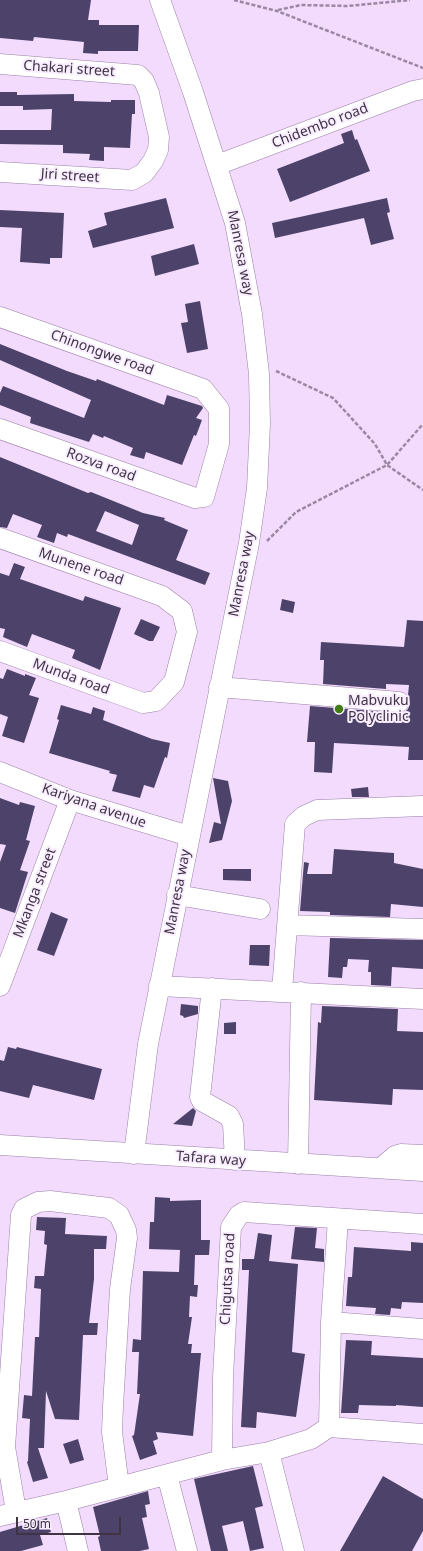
<!DOCTYPE html>
<html>
<head>
<meta charset="utf-8">
<style>
  body { margin:0 }
  #map { position:relative; width:423px; height:1551px; overflow:hidden; background:#f3dbfe; font-family:"Noto Sans",sans-serif }
  canvas { display:block }
  .scale { position:absolute; left:16px; top:1517px; width:105px; height:18px; box-sizing:border-box; border:2px solid #3f3344; border-top:0; padding-left:5px; font-size:12px; line-height:14px; white-space:nowrap; color:#3f3344; -webkit-text-stroke:3px #f9eeff; paint-order:stroke }
</style>
</head>
<body>
<div id="map">
<canvas width="423" height="1551"></canvas>
<div class="scale">50 m</div>
</div>
<script>
const context = document.querySelector('canvas').getContext('2d');
context.lineJoin = 'round';
function paint(path, color) {
  context.fillStyle = color;
  context.fill(path, 'evenodd');
}
function poly(rows) {
  const path = new Path2D();
  for (const r of rows) {
    path.moveTo(r[0], r[1]);
    for (let i = 2; i < r.length; i += 2) path.lineTo(r[i], r[i + 1]);
  }
  return path;
}
function stroke(path, color, width, dash) {
  context.strokeStyle = color;
  context.lineWidth = width;
  context.lineCap = dash ? 'butt' : 'round';
  context.setLineDash(dash || []);
  context.stroke(path);
}
function write(font, color, halo, rows, align = 'center') {
  context.font = font + ' "Noto Sans",sans-serif';
  context.lineWidth = 4;
  context.setLineDash([]);
  context.textBaseline = 'middle';
  context.strokeStyle = halo;
  context.fillStyle = color;
  for (const [text, x, y, turn = 0] of rows) {
    context.save();
    context.translate(x, y);
    context.rotate((+turn || 0) * Math.PI / 180);
    context.textAlign = isNaN(turn) ? turn : align;
    if (halo) context.strokeText(text, 0, 0);
    context.fillText(text, 0, 0);
    context.restore();
  }
}
paint(poly([
  [0,0,91,0,88,20,99,20,99,25,139,25,138,51,98,51,98,54,83,53,84,42,34,37,33,41,0,38],
  [0,92,17,92,17,95,74,94,74,101,111,102,111,100,135,100,135,114,132,114,130,148,104,147,104,161,89,160,90,154,63,153,63,145,0,144,0,130,51,130,52,109,23,110,23,106,0,106],
  [352,130,355,140,357,139,370,171,290,202,277,169,344,143,341,134],
  [166,198,174,228,93,248,88,231,107,225,104,213],
  [387,198,390,212,387,213,394,239,371,245,364,218,275,238,272,223],
  [0,210,64,213,62,258,50,258,50,264,20,262,22,228,0,227],
  [194,244,199,264,155,276,151,256],
  [200,301,208,349,187,353,181,323,188,322,185,304],
  [0,344,67,371,96,381,97,379,164,405,167,395,202,406,203,408,196,418,202,420,196,436,194,435,182,465,146,452,144,459,130,455,133,448,104,436,103,438,93,434,89,442,30,423,31,417,0,405,0,393,3,386,84,418,91,400,0,360],
  [0,457,88,493,91,492,143,513,165,518,164,520,188,530,176,560,210,573,205,585,68,534,67,537,57,533,54,543,37,537,42,525,13,514,7,528,0,527],
  [105,511,139,525,132,545,96,531],
  [14,563,25,567,20,579,83,601,85,596,121,608,100,670,72,658,75,650,32,634,27,647,3,637,5,629,0,628,0,573,9,576],
  [282,599,295,602,293,613,280,610],
  [141,619,160,627,153,641,149,641,134,634],
  [407,620,423,621,423,760,408,760,409,747,334,743,332,773,314,772,315,742,307,742,310,706,398,713,404,713,408,709,410,703,408,695,409,685,386,684,386,689,323,684,324,660,320,660,321,642,404,647],
  [7,669,25,676,25,674,36,678,29,695,39,698,24,743,2,736,8,717,0,714,0,678,3,679],
  [61,705,91,714,93,707,105,711,103,720,152,739,170,743,167,758,165,757,154,788,144,785,140,798,112,791,117,775,109,773,110,771,49,753,59,720,57,719],
  [213,778,228,781,232,801,222,840,209,843,214,822,221,824],
  [368,787,369,797,352,797,351,789],
  [0,798,19,805,20,802,35,806,26,840,30,841,20,870,28,872,15,913,0,908,0,862,6,845,0,844],
  [334,849,394,853,394,863,423,869,423,907,391,904,390,917,330,915,330,912,300,911,304,862,309,863,307,874,332,874],
  [223,869,251,869,251,881,223,880],
  [51,912,68,919,54,956,37,950],
  [330,938,423,940,423,969,392,967,391,986,371,985,371,972,368,972,369,960,348,959,347,967,343,967,342,978,328,977],
  [250,945,270,945,269,966,249,965],
  [181,1004,198,1006,198,1014,184,1018,183,1016,180,1015],
  [322,1006,398,1009,397,1031,423,1032,423,1090,393,1089,392,1105,314,1100,318,1022,321,1023],
  [236,1022,236,1034,224,1034,224,1023],
  [8,1047,16,1049,17,1047,102,1069,94,1100,33,1085,29,1098,0,1091,0,1060,4,1061],
  [193,1108,196,1111,192,1126,173,1124],
  [155,1197,170,1198,170,1201,201,1200,201,1240,210,1240,209,1255,195,1255,194,1285,198,1285,197,1297,190,1296,189,1317,192,1317,188,1344,192,1344,191,1353,201,1353,193,1436,156,1432,158,1439,153,1441,157,1454,140,1460,132,1436,134,1435,140,1394,137,1394,139,1352,132,1352,133,1339,141,1340,143,1271,179,1272,180,1250,149,1249,150,1222,154,1222],
  [37,1217,66,1218,65,1234,107,1236,106,1249,94,1249,94,1279,89,1323,98,1323,97,1335,83,1335,79,1420,55,1419,46,1391,44,1448,38,1448,48,1478,33,1482,27,1462,28,1461,30,1419,22,1418,24,1395,32,1396,35,1337,39,1337,41,1289,34,1288,35,1276,44,1276,47,1245,44,1244,45,1231,36,1230],
  [295,1227,317,1228,315,1248,324,1249,324,1262,291,1259],
  [258,1233,272,1235,269,1261,298,1264,292,1352,305,1354,296,1417,257,1412,256,1428,241,1427,249,1270,242,1270,242,1259,254,1259],
  [411,1242,423,1243,423,1303,402,1302,401,1309,391,1308,390,1315,375,1314,376,1308,346,1306,348,1277,352,1277,354,1247,411,1251],
  [346,1340,372,1341,371,1355,423,1358,423,1407,396,1405,396,1406,359,1405,358,1413,341,1413],
  [78,1439,84,1460,70,1464,63,1444],
  [253,1466,263,1506,255,1508,264,1548,250,1551,243,1521,222,1526,228,1551,211,1551,194,1479],
  [383,1476,423,1499,423,1531,412,1551,340,1551],
  [148,1491,150,1504,145,1505,147,1517,142,1518,149,1549,140,1551,101,1551,98,1537,100,1536,93,1507],
  [47,1518,51,1532,40,1535,43,1545,21,1551,0,1551,0,1532]
]), '#4d436a');
const minor = poly([
  [0,64,138,75,144,81,149,93,159,137,158,150,153,161,144,173,132,180,0,172],
  [217,165,413,91,423,89],
  [0,317,203,389,219,409,219,444,204,497,195,498,0,429],
  [0,538,162,596,182,611,187,632,174,682,156,701,143,703,0,651],
  [219,687,399,702],
  [0,772,70,800,189,836],
  [177,895,260,909],
  [287,925,423,929],
  [0,986,70,800],
  [159,986,423,999],
  [212,988,200,1097,202,1101,229,1116,233,1124,235,1160],
  [282,991,295,824,304,816,317,810,423,806],
  [0,1145,423,1171],
  [134,1154,148,1044,249,543,257,488,260,424,259,374,252,314,235,223,193,92,160,0],
  [298,1164,301,992],
  [381,1168,395,1156,401,1154,423,1155],
  [331,1322,423,1329],
  [329,1427,423,1434],
  [269,1452,294,1551],
  [222,1460,223,1377,231,1227,239,1215,244,1212,423,1224],
  [167,1475,187,1551],
  [66,1501,78,1551],
  [16,1511,5,1447,21,1215,24,1209,38,1202,50,1201,109,1208,119,1215,126,1230,127,1238,120,1289,113,1406,112,1432,119,1487],
  [0,1516,66,1501,222,1460,269,1452,311,1439,329,1427,331,1322,338,1219]
]);
stroke(minor, '#9a7fa6', 21);
stroke(poly([
  [234,0,277,11,423,68],
  [278,10,301,5,348,6,410,0],
  [276,371,333,398,375,444,387,465,423,490],
  [267,541,296,512,387,465,423,424]
]), '#9a88a2', 2.5, [4, 2]);
stroke(minor, '#fff', 20);
for (const [x, y, r, color] of [
  [339,709,5,"#427c15"]
]) {
  const dot = new Path2D();
  dot.arc(x, y, r, 0, 2 * Math.PI);
  context.fillStyle = color;
  context.fill(dot);
  stroke(dot, '#f9eeff', 1.5);
}
write('14px', '#3f3344', '#f9eeff', [
  ["Chakari street",69,69,4],
  ["Chidembo road",320,126,-21],
  ["Jiri street",70,176,4],
  ["Manresa way",240,253,79],
  ["Chinongwe road",102,353,20],
  ["Rozva road",101,465,20],
  ["Munene road",81,567,19],
  ["Manresa way",242,574,-79],
  ["Munda road",71,677,20],
  ["Kariyana avenue",94,806,19],
  ["Manresa way",178,892,-79],
  ["Mkanga street",35,893,-69],
  ["Tafara way",211,1159,4],
  ["Chigutsa road",228,1279,-87]
]);
write('14px', '#3f3344', '#f9eeff', [
  ["Mabvuku",348,701],
  ["Polyclinic",348,717]
], 'left');
</script>
</body>
</html>
